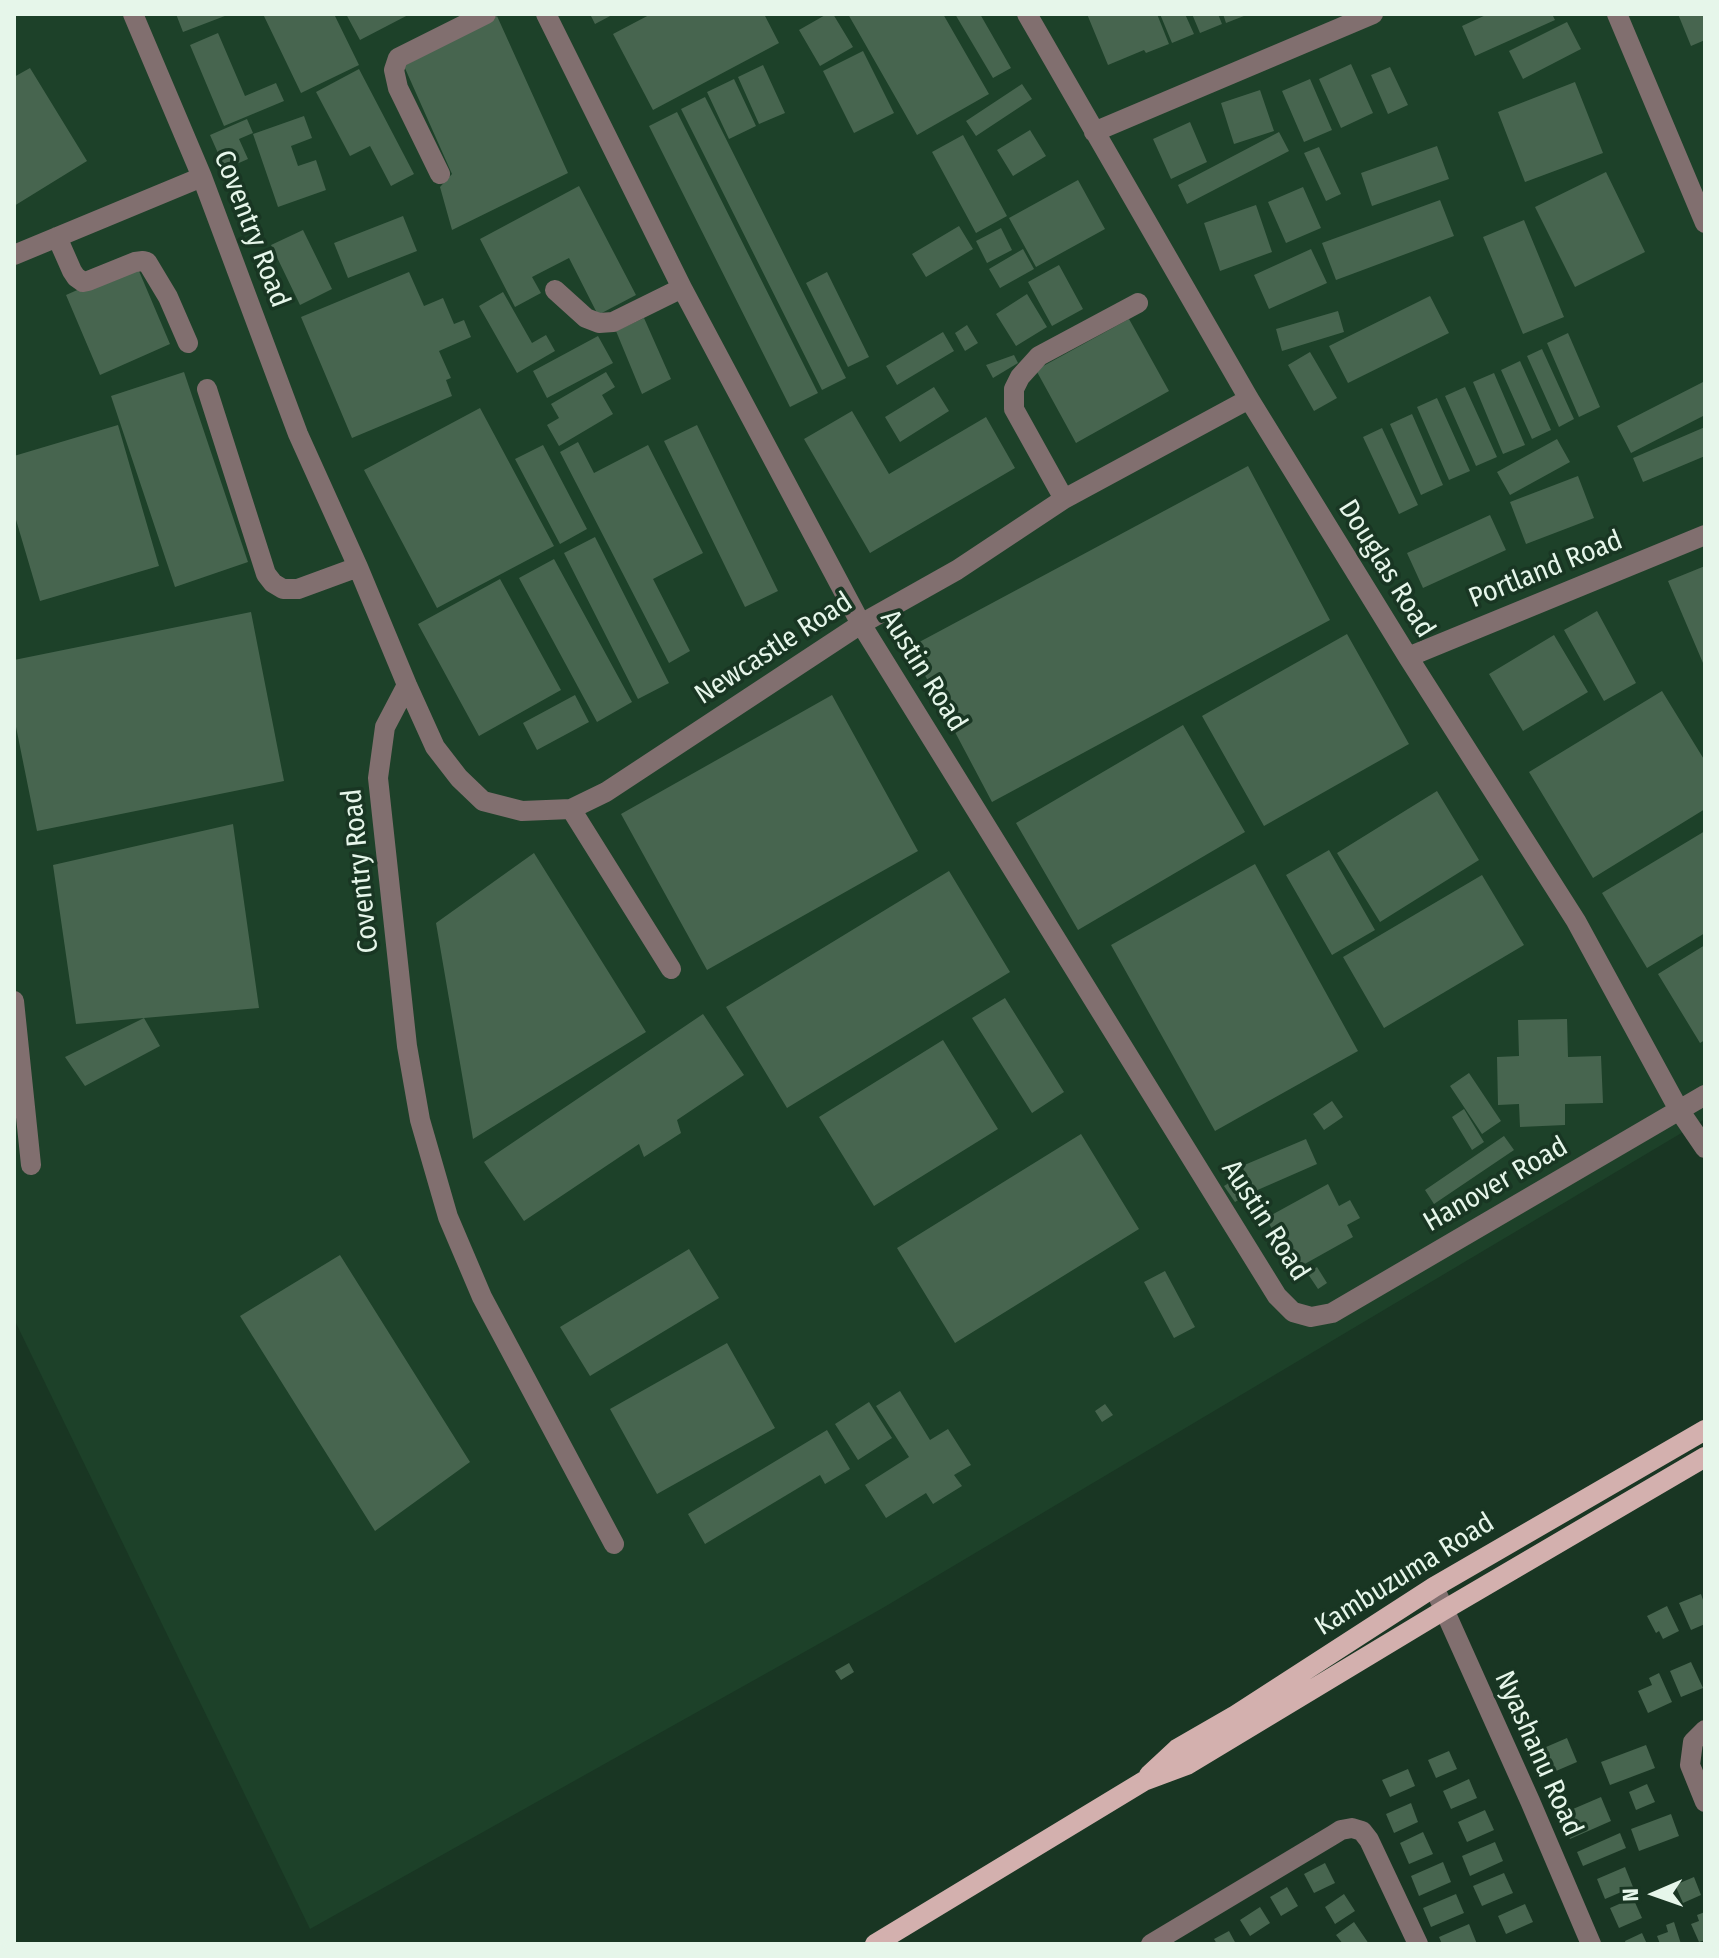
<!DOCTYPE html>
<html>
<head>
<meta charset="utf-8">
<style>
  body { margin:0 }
  #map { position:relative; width:1719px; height:1958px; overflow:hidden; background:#193623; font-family:"Fira Sans Condensed",sans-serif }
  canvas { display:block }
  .frame { position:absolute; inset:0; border:16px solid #e6f6ea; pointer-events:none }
  .north { position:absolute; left:1615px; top:1854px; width:80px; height:80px; -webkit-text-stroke:6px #193623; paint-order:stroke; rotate:268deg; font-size:22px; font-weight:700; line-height:32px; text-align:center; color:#e6f6ea }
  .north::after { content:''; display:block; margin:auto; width:28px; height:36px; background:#e6f6ea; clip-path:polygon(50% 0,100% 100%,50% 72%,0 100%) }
</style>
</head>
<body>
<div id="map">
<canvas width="1719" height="1958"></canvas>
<div class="frame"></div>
<div class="north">N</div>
</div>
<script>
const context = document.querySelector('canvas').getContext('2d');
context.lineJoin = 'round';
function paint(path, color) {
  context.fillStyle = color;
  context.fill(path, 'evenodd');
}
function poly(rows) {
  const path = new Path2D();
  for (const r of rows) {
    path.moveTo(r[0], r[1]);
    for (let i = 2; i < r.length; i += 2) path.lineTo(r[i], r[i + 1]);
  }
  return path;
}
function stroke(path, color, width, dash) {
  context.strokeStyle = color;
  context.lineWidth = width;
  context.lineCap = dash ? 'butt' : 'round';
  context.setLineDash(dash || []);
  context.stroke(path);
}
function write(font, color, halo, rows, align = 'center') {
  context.font = font + ' "Fira Sans Condensed",sans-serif';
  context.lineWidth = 7;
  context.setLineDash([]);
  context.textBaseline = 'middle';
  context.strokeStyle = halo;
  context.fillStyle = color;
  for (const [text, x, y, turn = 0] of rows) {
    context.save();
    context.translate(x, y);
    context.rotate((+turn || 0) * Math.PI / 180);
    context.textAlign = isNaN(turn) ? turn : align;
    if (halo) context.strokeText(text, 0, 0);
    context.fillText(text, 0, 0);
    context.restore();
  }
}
paint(poly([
  [14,14,1705,14,1705,1119,881,1609,310,1929,14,1319]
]), '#1d4129');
paint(poly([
  [176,14,230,14,183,32],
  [263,14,334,14,359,65,301,93],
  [346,14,410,14,360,40],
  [590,14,614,14,595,24],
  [651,14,764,14,779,43,653,110,613,34],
  [827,14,833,14,853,47,820,66,799,30],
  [848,14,943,14,989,94,917,135],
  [955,14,980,14,1011,68,993,78],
  [1087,14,1157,14,1169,44,1146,53,1144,50,1108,65],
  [1160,14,1185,14,1194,34,1172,43],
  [1192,14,1218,14,1222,24,1200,33],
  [1223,14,1249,14,1226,23],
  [1488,14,1552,14,1555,20,1475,56,1462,26],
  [1678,14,1705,14,1705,40,1691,46],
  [497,16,568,173,452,230,440,187,452,174,404,66],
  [1567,22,1581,49,1523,79,1509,51],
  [218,33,245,96,276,83,284,101,224,126,190,45],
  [863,51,894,113,854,133,823,71],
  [1351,64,1373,113,1341,128,1319,79],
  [763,65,785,113,759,124,738,77],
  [1390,67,1408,105,1388,114,1371,75],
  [30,68,87,161,14,206,14,77],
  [359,69,414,174,391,186,370,146,350,156,316,92],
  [734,79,756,126,729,139,707,92],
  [1310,79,1332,130,1304,142,1282,91],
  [1575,82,1603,153,1525,182,1498,112],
  [1022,84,1032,99,976,136,966,121],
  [1260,90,1274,131,1234,144,1221,103],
  [705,97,846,378,822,390,681,109],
  [677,112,818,393,790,407,649,126],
  [304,116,312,138,291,146,298,166,316,160,326,190,278,207,253,134],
  [247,119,253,133,239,139,248,159,225,169,210,135],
  [1190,122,1207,162,1171,179,1153,139],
  [1030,130,1046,156,1013,176,997,150],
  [1279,132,1289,151,1187,204,1178,185],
  [963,135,1007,216,976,233,932,152],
  [1437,146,1449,179,1372,206,1361,173],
  [1319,147,1341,194,1326,201,1304,153],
  [1606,172,1645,252,1575,287,1535,207],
  [1078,180,1105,229,1036,267,1009,218],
  [579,186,636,295,598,315,569,258,532,277,541,293,515,307,480,239],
  [1303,187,1321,228,1286,243,1268,202],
  [1440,200,1454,236,1336,280,1322,243],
  [1256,205,1272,252,1220,271,1204,223],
  [403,216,417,251,348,278,334,243],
  [1524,220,1564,317,1523,334,1483,237],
  [959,226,973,249,926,277,912,254],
  [1001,228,1012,250,987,263,976,241],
  [303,230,332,289,300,305,271,245],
  [1023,249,1034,269,1000,288,989,269],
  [1311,249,1327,283,1269,309,1254,275],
  [136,264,170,344,100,375,66,295],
  [1059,265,1083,309,1052,326,1028,282],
  [409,272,424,306,443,298,454,324,464,320,471,337,439,351,451,378,446,380,452,396,352,438,301,317],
  [827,272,869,357,848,367,806,283],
  [503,292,532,343,546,335,555,351,517,373,479,306],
  [1027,294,1047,327,1016,346,996,314],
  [1430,296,1449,333,1348,383,1329,346],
  [1338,311,1344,332,1282,351,1276,329],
  [644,318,671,379,642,394,616,331],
  [1129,319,1169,391,1076,443,1036,370],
  [967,325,978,343,965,351,955,333],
  [943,332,954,351,897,385,886,366],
  [1568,333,1600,407,1579,417,1547,343],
  [598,336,613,363,547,398,533,371],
  [1542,349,1574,419,1559,427,1527,356],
  [1310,352,1337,398,1314,411,1288,365],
  [1014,355,1018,363,993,378,986,365],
  [1520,361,1551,430,1532,439,1501,370],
  [184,372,248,562,175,587,111,396],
  [606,372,615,387,602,395,613,414,559,446,547,425,559,418,551,404],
  [1494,373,1525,445,1503,454,1473,382],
  [1705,381,1705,415,1631,453,1617,426],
  [934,387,949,411,900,442,885,417],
  [1465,387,1497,457,1476,466,1445,396],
  [1437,398,1470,471,1449,480,1417,407],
  [480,408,554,546,437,608,364,470],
  [852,411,889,474,986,417,1015,468,870,553,804,439],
  [1412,414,1443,485,1421,495,1390,424],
  [118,425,159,566,40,601,14,513,14,456],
  [697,425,778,591,745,607,664,441],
  [1705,427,1705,456,1643,482,1633,458],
  [1382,428,1418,505,1399,514,1363,437],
  [1557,439,1570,462,1510,495,1497,472],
  [578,442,594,473,648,445,703,553,653,579,690,651,669,663,560,452],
  [543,445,587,529,560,544,515,459],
  [1248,466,1330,620,992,802,910,647],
  [1578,476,1594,518,1526,544,1510,502],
  [1490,515,1506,550,1423,588,1407,553],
  [595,537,669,683,638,699,564,553],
  [554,559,632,702,597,722,519,578],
  [1705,566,1705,662,1703,663,1668,581],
  [500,579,561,690,479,736,418,624],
  [1597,611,1636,683,1604,701,1564,630],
  [251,612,284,781,37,831,14,717,14,660],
  [1347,634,1409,744,1264,826,1202,716],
  [1554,635,1588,692,1523,731,1489,674],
  [1662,691,1705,761,1705,809,1593,878,1529,772],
  [575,695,589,722,537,750,523,723],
  [832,695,918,851,707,970,621,814],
  [1183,725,1245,832,1078,930,1016,823],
  [1437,791,1479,860,1380,922,1337,853],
  [233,824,259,1008,144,1018,160,1046,85,1086,65,1057,144,1018,76,1024,53,865],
  [1705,831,1705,933,1647,968,1602,893],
  [1329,850,1375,930,1332,955,1286,875],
  [534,853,646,1032,473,1139,436,923],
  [1255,864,1358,1051,1215,1131,1111,945],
  [949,871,1010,972,787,1108,726,1007],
  [1482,875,1524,945,1384,1028,1343,957],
  [1705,945,1705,1040,1700,1043,1658,974],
  [1005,998,1064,1092,1032,1113,972,1018],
  [703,1014,744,1075,677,1120,681,1133,644,1157,639,1144,524,1221,484,1162],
  [1567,1019,1568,1057,1601,1056,1603,1103,1565,1104,1565,1125,1520,1127,1519,1104,1498,1105,1497,1057,1519,1056,1518,1020],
  [943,1040,998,1129,874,1206,819,1117],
  [1469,1073,1501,1121,1482,1134,1450,1086],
  [1332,1101,1343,1117,1324,1130,1313,1114],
  [1464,1109,1484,1142,1472,1150,1452,1117],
  [1081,1134,1139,1229,955,1343,897,1248],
  [1504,1136,1514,1150,1434,1204,1425,1190],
  [1306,1139,1317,1164,1253,1192,1242,1166],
  [1237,1178,1248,1194,1235,1202,1224,1186],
  [1328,1184,1339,1206,1350,1200,1360,1218,1347,1225,1353,1237,1294,1270,1266,1218],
  [689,1249,719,1298,590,1376,560,1327],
  [340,1255,470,1462,375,1531,240,1316],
  [1317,1267,1327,1283,1318,1289,1308,1274],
  [1165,1271,1195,1327,1174,1338,1144,1282],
  [727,1343,775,1428,657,1494,610,1409],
  [900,1391,930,1440,948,1429,971,1465,954,1475,962,1486,933,1504,926,1493,886,1518,865,1485,909,1457,876,1406],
  [869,1402,892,1438,858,1460,835,1424],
  [1105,1404,1113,1415,1102,1422,1095,1411],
  [827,1430,850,1469,825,1484,820,1475,705,1544,688,1514],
  [1701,1594,1703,1600,1705,1599,1705,1624,1691,1630,1679,1603],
  [1667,1606,1679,1631,1663,1639,1659,1631,1656,1633,1647,1616],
  [1691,1662,1703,1688,1681,1697,1670,1671],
  [849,1663,854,1672,841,1680,835,1671],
  [1659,1673,1672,1702,1648,1713,1638,1691,1652,1685,1649,1678],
  [1567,1738,1577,1762,1542,1777,1532,1753],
  [1646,1745,1655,1768,1610,1785,1601,1762],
  [1449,1751,1457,1769,1436,1778,1428,1760],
  [1408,1769,1415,1786,1390,1797,1382,1780],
  [1469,1779,1477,1798,1451,1809,1443,1791],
  [1647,1784,1655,1802,1636,1810,1629,1792],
  [1601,1797,1611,1821,1570,1839,1559,1815],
  [1411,1803,1418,1822,1394,1833,1386,1814],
  [1485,1810,1494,1830,1467,1842,1458,1822],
  [1671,1814,1679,1836,1639,1851,1631,1829],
  [1423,1832,1433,1854,1409,1864,1400,1843],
  [1620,1833,1626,1848,1583,1866,1577,1852],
  [1495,1842,1503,1861,1470,1876,1462,1856],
  [1443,1862,1451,1882,1419,1896,1411,1876],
  [1325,1863,1335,1883,1314,1893,1304,1874],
  [1625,1867,1633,1887,1605,1899,1597,1879],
  [1504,1873,1513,1893,1482,1906,1473,1886],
  [1694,1877,1701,1895,1683,1903,1675,1885],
  [1287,1887,1298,1906,1281,1916,1270,1897],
  [1344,1894,1355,1911,1335,1924,1325,1907],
  [1456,1894,1464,1913,1431,1927,1423,1908],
  [1633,1898,1642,1918,1619,1928,1610,1908],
  [1525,1904,1533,1922,1506,1934,1498,1916],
  [1260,1907,1270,1923,1250,1936,1240,1920],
  [1705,1912,1705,1940,1699,1942,1691,1924,1699,1921,1697,1915],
  [1354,1922,1369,1944,1343,1944,1336,1935],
  [1674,1922,1681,1944,1660,1944,1657,1936,1668,1932,1666,1925],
  [1469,1924,1477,1944,1442,1944,1439,1937],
  [1229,1931,1236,1944,1217,1944,1214,1939],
  [1642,1933,1647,1944,1626,1944,1625,1941]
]), '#47654f');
stroke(poly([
  [133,14,202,177,298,434,358,567,407,685,435,747,459,778,483,801,522,811,571,809,606,792,861,624,957,570,1064,499,1249,399],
  [546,14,682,288,861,624,1277,1296,1293,1312,1311,1317,1332,1313,1705,1095],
  [1027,14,1249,399,1408,657,1576,921,1679,1110,1705,1148],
  [1617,14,1705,223],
  [1094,132,1373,14],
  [440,174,398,88,394,70,398,58,486,14],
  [57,237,72,271,76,277,83,282,88,281,135,262,143,261,147,262,168,297,188,343],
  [14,255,202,177],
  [555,290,586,318,599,323,613,322,682,288],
  [207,389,266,574,273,583,283,589,298,589,358,567],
  [1064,499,1014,409,1014,389,1020,377,1039,356,1138,303],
  [1408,657,1705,535],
  [407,685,385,727,378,778,407,1046,420,1120,448,1217,482,1297,614,1544],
  [571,809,671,969],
  [14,1001,31,1165],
  [1434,1587,1530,1801,1591,1944],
  [1705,1730,1693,1742,1690,1765,1705,1802],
  [1151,1944,1333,1835,1341,1830,1352,1828,1362,1831,1369,1840,1418,1944]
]), '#816f6f', 20);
stroke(poly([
  [1149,1775,1177,1749,1236,1715,1434,1587,1705,1430],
  [875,1944,1144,1781,1187,1765,1444,1610,1705,1457]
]), '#d3b0ae', 20);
write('28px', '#e6f6ea', '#193623', [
  ["Coventry Road",251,229,69],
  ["Douglas Road",1386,569,58],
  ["Portland Road",1546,570,-22],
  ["Newcastle Road",774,649,-33],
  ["Austin Road",923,671,58],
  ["Coventry Road",361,871,-96],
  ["Hanover Road",1496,1185,-30],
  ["Austin Road",1265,1221,57],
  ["Kambuzuma Road",1405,1575,-32],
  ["Nyashanu Road",1538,1754,66]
]);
</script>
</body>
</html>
